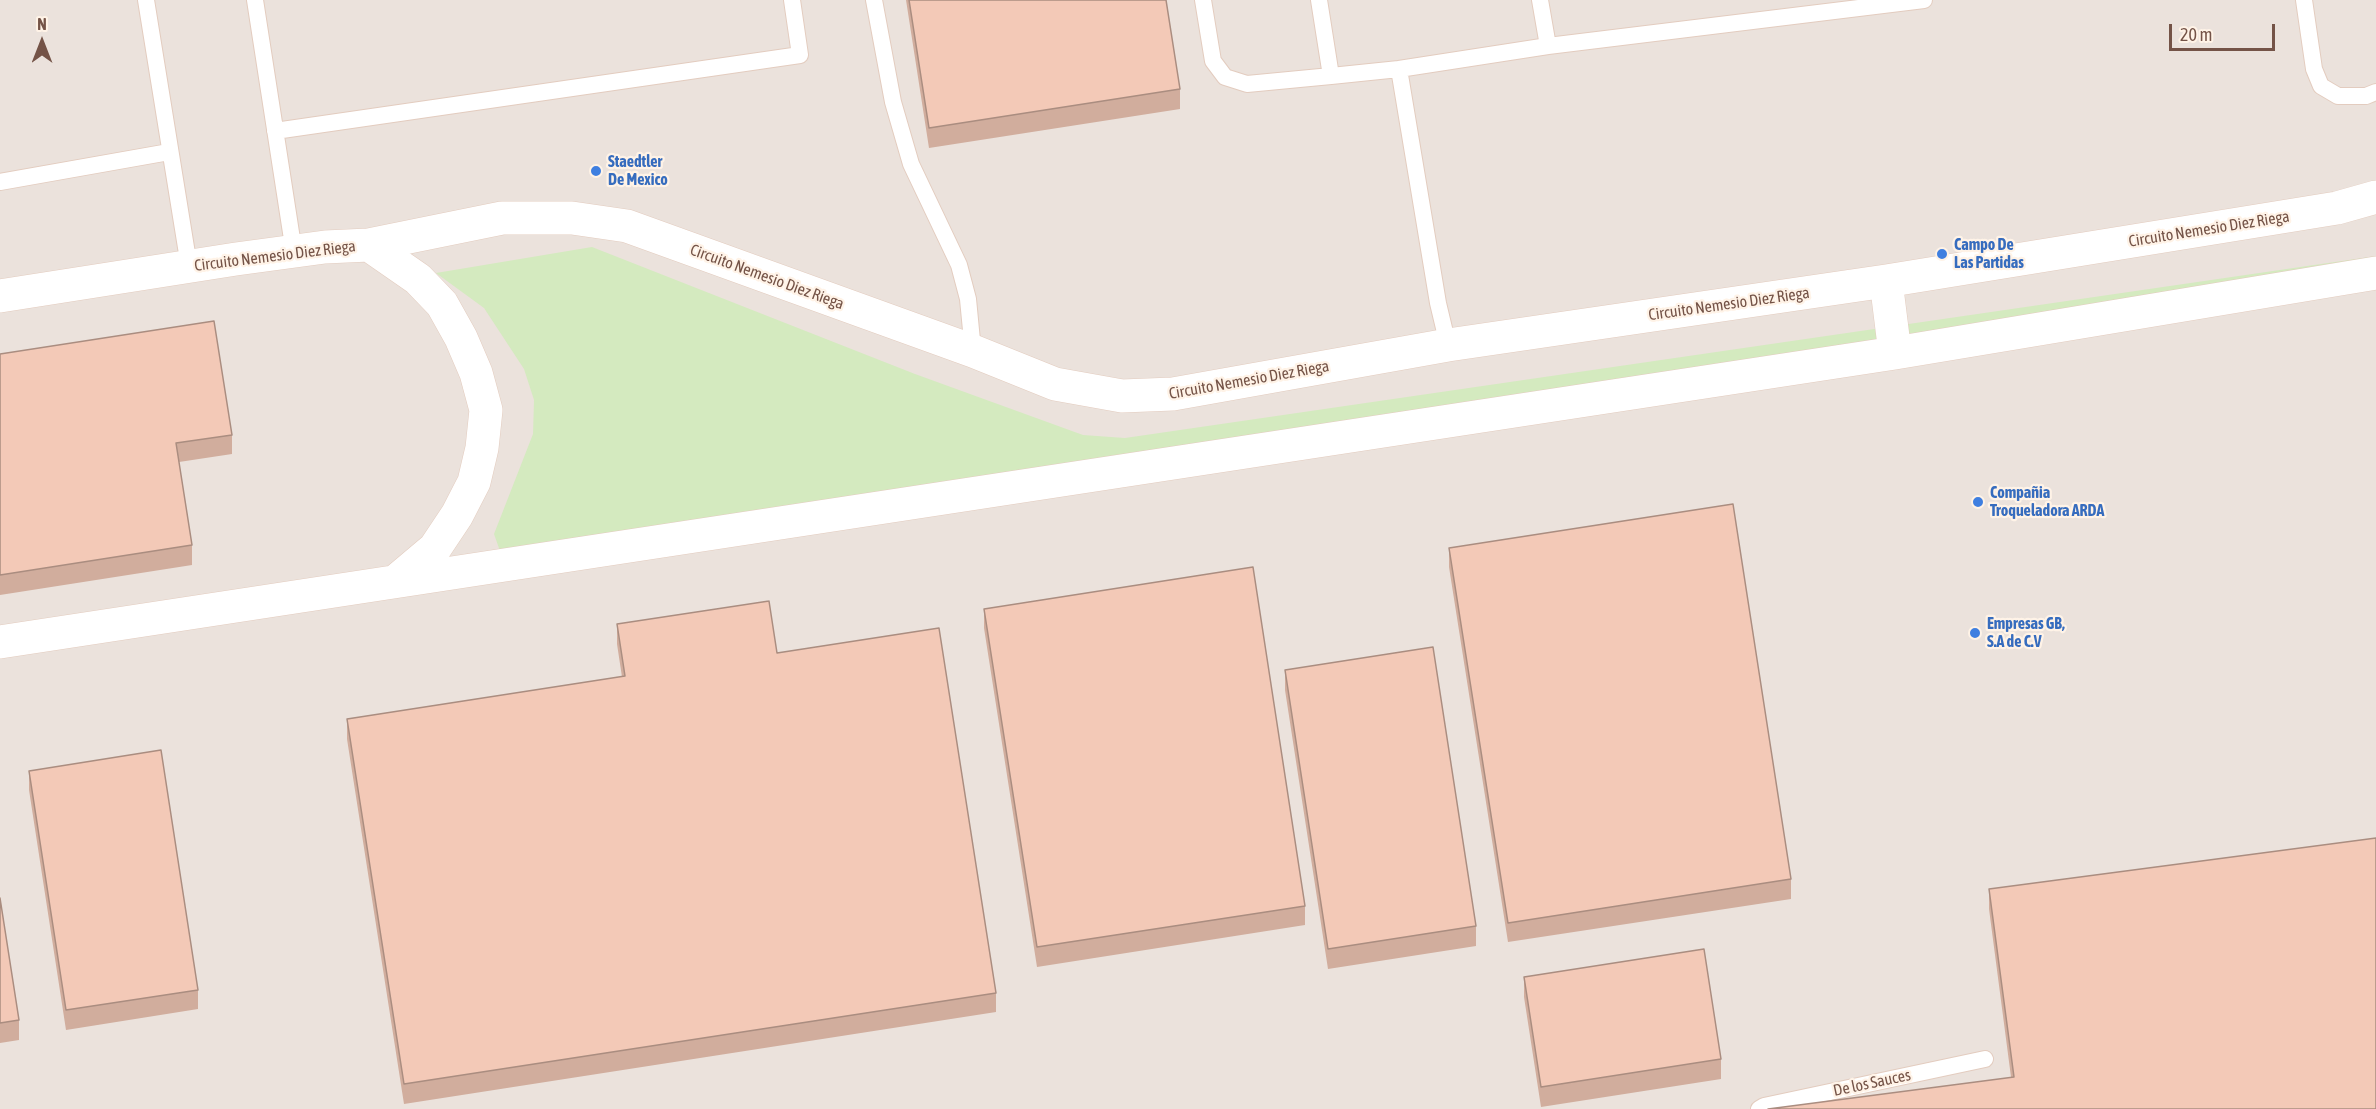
<!DOCTYPE html>
<html>
<head>
<meta charset="utf-8">
<style>
  body { margin:0 }
  #map { position:relative; width:2376px; height:1109px; overflow:hidden; background:#fdefe0; font-family:"Asap Condensed",sans-serif }
  canvas { display:block }
  .north { position:absolute; left:12px; top:12px; width:60px; height:60px; -webkit-text-stroke:4px #fff3e7; paint-order:stroke; rotate:0deg; font-size:16px; font-weight:700; line-height:24px; text-align:center; color:#745347 }
  .north::after { content:''; display:block; margin:auto; width:21px; height:27px; background:#745347; clip-path:polygon(50% 0,100% 100%,50% 72%,0 100%) }
  .scale { position:absolute; left:2169px; top:24px; width:106px; height:27px; box-sizing:border-box; border:3px solid #745347; border-top:0; padding-left:8px; font-size:18px; line-height:21px; white-space:nowrap; color:#745347; -webkit-text-stroke:4px #fff3e7; paint-order:stroke }
</style>
</head>
<body>
<div id="map">
<canvas width="2376" height="1109"></canvas>
<div class="north">N</div>
<div class="scale">20 m</div>
</div>
<script>
const context = document.querySelector('canvas').getContext('2d');
context.lineJoin = 'round';
function paint(path, color) {
  context.fillStyle = color;
  context.fill(path, 'evenodd');
}
function poly(rows) {
  const path = new Path2D();
  for (const r of rows) {
    path.moveTo(r[0], r[1]);
    for (let i = 2; i < r.length; i += 2) path.lineTo(r[i], r[i + 1]);
  }
  return path;
}
function stroke(path, color, width, dash) {
  context.strokeStyle = color;
  context.lineWidth = width;
  context.lineCap = dash ? 'butt' : 'round';
  context.setLineDash(dash || []);
  context.stroke(path);
}
function write(font, color, halo, rows, align = 'center') {
  context.font = font + ' "Asap Condensed",sans-serif';
  context.lineWidth = 4.5;
  context.setLineDash([]);
  context.textBaseline = 'middle';
  context.strokeStyle = halo;
  context.fillStyle = color;
  for (const [text, x, y, turn = 0] of rows) {
    context.save();
    context.translate(x, y);
    context.rotate((+turn || 0) * Math.PI / 180);
    context.textAlign = isNaN(turn) ? turn : align;
    if (halo) context.strokeText(text, 0, 0);
    context.fillText(text, 0, 0);
    context.restore();
  }
}
paint(poly([
  [0,0,2376,0,2376,1109,0,1109]
]), '#ebe2dc');
paint(poly([
  [592,247,915,374,1083,435,1125,438,2376,256,2376,279,500,551,494,534,533,434,534,400,524,369,484,308,436,273]
]), '#d4eabf');
const service = poly([
  [146,0,189,266],
  [255,0,294,252],
  [874,0,893,102,911,164,959,265,968,299,973,351],
  [1203,0,1213,61,1225,77,1247,84,1331,76],
  [1319,0,1331,76,1399,69,1438,303,1448,345],
  [1540,0,1548,46],
  [2304,0,2314,69,2321,86,2338,96,2366,96,2376,92],
  [1399,69,1548,46,1924,0],
  [275,131,800,55,792,0],
  [0,182,169,152],
  [1759,1109,1764,1106,1985,1059]
]);
const minor = poly([
  [369,245,418,279,442,304,461,338,476,373,486,410,482,448,474,482,457,515,435,548,397,580],
  [1886,281,1895,353],
  [0,296,236,259,325,247,369,245,502,218,572,218,627,226,973,351,1055,384,1122,396,1173,394,1448,345,1886,281,2337,208,2376,197],
  [0,642,1895,353,2376,273]
]);
stroke(service, '#e3ccbf', 18);
stroke(minor, '#e3ccbf', 34);
stroke(service, '#fff', 16);
stroke(minor, '#fff', 33);
paint(poly([
  [906,0,1166,0,1180,89,1180,109,929,148],
  [0,354,232,435,232,454,179,462,192,545,192,565,0,595],
  [1449,548,1791,879,1791,899,1508,942,1449,567],
  [984,609,1305,906,1305,925,1037,967,984,628],
  [617,624,777,653,996,993,996,1012,404,1104,347,739,347,719,622,677,617,644],
  [1285,670,1476,926,1476,946,1328,969,1285,690],
  [29,771,198,990,198,1009,66,1030,29,790],
  [1989,889,2376,1109,2011,1077,1989,909],
  [0,898,19,1020,19,1040,0,1043],
  [1524,977,1721,1059,1721,1079,1541,1107,1524,997]
]), '#d1ad9d');
const building = poly([
  [909,0,1166,0,1180,89,929,128,909,0],
  [214,321,232,435,176,443,192,545,0,575,0,354,214,321],
  [1733,504,1791,879,1508,923,1449,548,1733,504],
  [1253,567,1305,906,1037,947,984,609,1253,567],
  [769,601,777,653,939,628,996,993,404,1084,347,719,625,676,617,624,769,601],
  [1433,647,1476,926,1328,949,1285,670,1433,647],
  [161,750,198,990,66,1010,29,771,161,750],
  [2376,838,2376,1109,1768,1109,2014,1077,1989,889,2376,838],
  [0,898,19,1020,0,1023,0,898],
  [1704,949,1721,1059,1541,1087,1524,977,1704,949]
]);
paint(building, '#f3c9b7');
stroke(building, '#aa8d80', 1.5);
for (const [x, y, r, color] of [
  [596,171,6,"#3f7fe0"],
  [1942,254,6,"#3f7fe0"],
  [1978,502,6,"#3f7fe0"],
  [1975,633,6,"#3f7fe0"]
]) {
  const dot = new Path2D();
  dot.arc(x, y, r, 0, 2 * Math.PI);
  context.fillStyle = color;
  context.fill(dot);
  stroke(dot, '#fff3e7', 2);
}
write('bold 16px', '#366cbe', '#fff3e7', [
  ["Staedtler",608,162],
  ["De Mexico",608,180],
  ["Campo De",1954,245],
  ["Las Partidas",1954,263],
  ["Compañia",1990,493],
  ["Troqueladora ARDA",1990,511],
  ["Empresas GB,",1987,624],
  ["S.A de C.V",1987,642]
], 'left');
write('16px', '#745347', '#fff3e7', [
  ["Circuito Nemesio Diez Riega",2209,229,-9],
  ["Circuito Nemesio Diez Riega",275,256,-7],
  ["Circuito Nemesio Diez Riega",767,277,20],
  ["Circuito Nemesio Diez Riega",1729,304,-8],
  ["Circuito Nemesio Diez Riega",1249,380,-10],
  ["De los Sauces",1872,1083,-12]
]);
</script>
</body>
</html>
